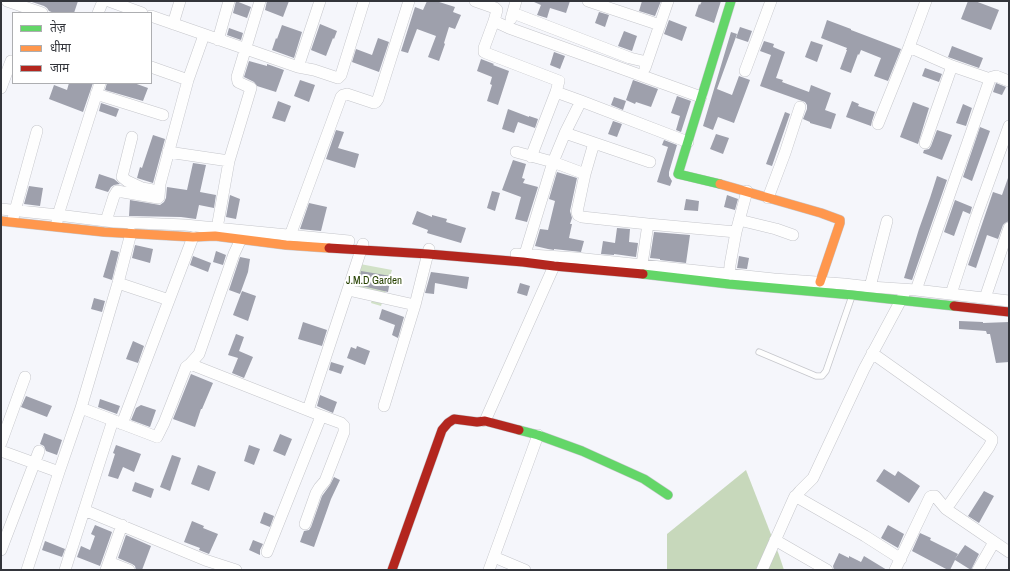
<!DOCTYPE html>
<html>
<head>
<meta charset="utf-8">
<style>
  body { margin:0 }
  #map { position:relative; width:1010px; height:571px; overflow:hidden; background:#f5f6fb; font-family:"Archivo Narrow","Noto Sans Devanagari",sans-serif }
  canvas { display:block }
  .frame { position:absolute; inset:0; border:2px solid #33353b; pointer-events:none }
  .legend { position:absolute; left:12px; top:12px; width:140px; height:72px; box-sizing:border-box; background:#fff; border:1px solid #adaeb1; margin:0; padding:5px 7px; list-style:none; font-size:12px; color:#33353b }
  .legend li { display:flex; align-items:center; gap:8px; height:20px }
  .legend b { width:20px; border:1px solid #adaeb1 }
</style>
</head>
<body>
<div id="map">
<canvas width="1010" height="571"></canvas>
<div class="frame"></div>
<ul class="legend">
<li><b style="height:5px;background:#63d668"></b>तेज़</li>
<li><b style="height:5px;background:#ff974d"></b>धीमा</li>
<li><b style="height:5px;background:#b3261e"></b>जाम</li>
</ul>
</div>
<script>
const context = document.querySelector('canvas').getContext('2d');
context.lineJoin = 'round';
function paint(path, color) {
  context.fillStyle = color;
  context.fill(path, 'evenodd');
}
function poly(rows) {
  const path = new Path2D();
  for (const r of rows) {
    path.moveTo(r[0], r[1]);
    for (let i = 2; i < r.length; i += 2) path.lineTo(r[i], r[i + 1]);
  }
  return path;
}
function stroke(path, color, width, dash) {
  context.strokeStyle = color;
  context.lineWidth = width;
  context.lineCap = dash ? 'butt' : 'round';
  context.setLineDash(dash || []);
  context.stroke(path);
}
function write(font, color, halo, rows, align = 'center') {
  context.font = font + ' "Archivo Narrow",sans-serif';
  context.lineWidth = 4;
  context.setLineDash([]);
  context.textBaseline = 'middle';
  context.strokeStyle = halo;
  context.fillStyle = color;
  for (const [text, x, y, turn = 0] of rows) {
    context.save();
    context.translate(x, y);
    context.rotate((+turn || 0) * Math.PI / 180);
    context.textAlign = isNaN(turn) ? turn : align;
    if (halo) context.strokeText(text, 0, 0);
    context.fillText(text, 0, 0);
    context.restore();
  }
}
paint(poly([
  [360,264,392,270,381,306,371,303,373,296,353,291]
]), '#d1e1c7');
paint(poly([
  [746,470,779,555,784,570,667,570,667,534]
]), '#c7d8bb');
paint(poly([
  [29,1,78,1,74,13,54,13,49,11,47,8,44,6],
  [236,1,251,7,247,18,233,13],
  [267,1,289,1,283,17,265,10],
  [427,1,436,1,455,7,453,12,461,15,455,29,449,27,444,43,445,44,439,61,428,57,436,36,417,29,408,53,401,51,415,7,423,10],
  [534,1,570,1,566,13,550,8,547,18,537,15,541,5,534,2],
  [642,1,661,1,655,16,639,11],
  [702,1,721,1,714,23,695,16,699,4,700,5],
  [968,1,975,1,999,10,991,30,961,19],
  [599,12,609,15,605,27,595,23],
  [669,20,687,27,682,41,664,34],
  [827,20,851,29,851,30,901,49,888,81,874,76,881,58,861,50,859,55,858,54,851,73,840,69,847,50,846,50,847,48,821,38],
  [320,24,337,31,334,39,333,38,326,56,311,50],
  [282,25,302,32,294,58,272,50,276,38,277,39],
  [740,27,752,31,748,42,736,38],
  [229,28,243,33,241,40,227,35],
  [624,31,637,36,632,51,618,46],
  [731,32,737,34,717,89,732,95,739,76,750,80,734,123,718,117,713,130,703,126],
  [378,38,389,42,379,72,352,62,356,49,372,55],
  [764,41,774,44,773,47,785,52,776,78,783,80,782,82,809,92,811,85,831,93,825,110,836,114,831,129,810,123,810,122,803,119,807,109,807,105,805,102,760,86,771,55,760,51],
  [811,41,823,45,817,62,805,57],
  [952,46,983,58,979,68,948,57],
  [554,52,565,56,560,69,550,65],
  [481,59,494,64,493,65,509,71,498,105,487,101,492,85,490,84,492,77,477,71],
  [249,61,267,66,267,64,284,70,276,92,257,86,254,82,244,77],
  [925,68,942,74,939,82,922,76],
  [300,80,315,85,309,102,294,96],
  [633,80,658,89,651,107,636,102,635,104,626,100],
  [69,83,93,83,83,112,49,99,54,85,67,90],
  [107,83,134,83,148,88,143,101,105,90],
  [996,83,1006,87,1002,95,993,92],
  [677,96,691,101,681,132,676,130,680,116,671,113],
  [614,97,626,101,623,110,611,105],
  [278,101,291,106,285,122,272,118],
  [852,101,859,104,858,106,875,112,872,121,871,126,846,117],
  [913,102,929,108,918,144,900,137],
  [101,103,119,109,116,117,99,111],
  [963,104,972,108,966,126,956,123],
  [508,109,529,117,529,116,538,119,535,128,518,122,514,133,502,129],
  [785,112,790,114,772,166,766,164],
  [613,121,622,124,617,137,608,134],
  [980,127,990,131,972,181,963,177],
  [336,130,344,132,338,148,359,154,355,168,326,159],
  [937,130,952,135,942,160,923,153,924,150,929,149,931,146],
  [716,134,729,138,723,154,710,149],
  [153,135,165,139,153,183,137,178,140,167,142,168],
  [664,140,677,145,669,172,669,176,672,181,670,186,657,182,668,147,662,145],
  [513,160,526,164,522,178,525,179,523,183,538,187,527,222,515,219,521,197,502,190],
  [193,163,206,165,200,192,216,195,214,208,199,205,196,219,181,217,129,216,130,200,160,205,164,202,166,198,167,187,187,190],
  [557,172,577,178,570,211,572,218,570,224,572,224,569,238,584,241,581,252,554,249,554,250,548,249,535,246,540,229,548,230,555,201,549,199],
  [99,174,114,179,120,184,114,185,111,187,108,192,95,188],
  [937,176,947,180,912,280,904,278,919,229,930,198],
  [1008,178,1009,178,1009,221,1005,223,1003,225,998,239,987,235,976,268,968,265,993,192,1002,195],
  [29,186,43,188,40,206,24,204],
  [492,191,500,193,495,211,487,208],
  [230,195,240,199,236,219,226,217],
  [727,195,738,199,735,210,724,207],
  [686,199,699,201,698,211,684,210],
  [955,200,972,207,970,214,963,211,954,236,944,232],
  [309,203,327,207,321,231,300,229],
  [417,211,432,217,432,215,447,219,446,222,466,228,461,243,427,233,428,230,412,224],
  [617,228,630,229,629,242,638,243,636,257,614,254,614,255,601,254,603,241,615,243],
  [654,232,690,235,686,263,660,260,660,259,650,258],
  [135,245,153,249,150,263,132,258],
  [111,250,119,252,112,280,103,277],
  [216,251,226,255,223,265,213,262],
  [193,256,211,263,208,272,190,265],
  [739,256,749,258,747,269,737,268],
  [240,257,250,259,248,272,240,294,229,290],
  [361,271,391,276,388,292,358,285],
  [431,272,469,277,467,289,435,283,434,294,425,293],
  [520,283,530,286,527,296,517,293],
  [242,291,256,296,248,321,233,315],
  [94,298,105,301,102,312,91,309],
  [382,309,404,317,398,338,392,335,395,325,379,319],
  [959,321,983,322,983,323,1009,322,1009,362,996,363,990,334,987,334,986,331,959,329],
  [303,322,327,330,322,346,298,339],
  [236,334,244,337,239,351,253,357,244,378,232,373,238,358,228,355],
  [133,341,144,346,138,363,126,359],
  [357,346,370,351,365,365,347,358,351,347,356,349],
  [331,362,344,366,341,374,329,370],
  [191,374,213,383,202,409,201,409,195,427,173,419],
  [320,395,337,402,333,413,317,406],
  [26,396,52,406,47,417,21,407],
  [100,399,120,406,117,414,98,407],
  [141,405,156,410,150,427,131,420,136,408],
  [44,433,62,440,57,455,46,451,44,446,40,444],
  [280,434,292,439,285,456,273,451],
  [116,445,141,454,134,472,123,467,118,479,108,476,115,454,113,453],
  [249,445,260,449,254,465,244,461],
  [172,455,181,458,170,491,160,487],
  [198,465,216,472,209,491,191,484],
  [884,469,895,476,898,471,920,486,909,503,876,481],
  [334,477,340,480,331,499,314,547,300,542,304,531,309,530,311,527,322,496,330,485],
  [135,482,154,489,151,498,132,491],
  [984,491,994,496,979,523,968,516],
  [264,512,274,516,270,527,260,523],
  [192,521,204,526,203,528,218,534,209,554,199,550,200,548,184,542],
  [95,525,112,532,100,566,77,557,81,546,90,550,95,536,91,534],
  [888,525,904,534,898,548,881,538],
  [920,533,931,538,930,540,958,554,955,559,965,545,979,554,971,570,955,560,950,570,948,570,912,551],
  [126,535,151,546,142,570,136,570,135,566,132,564,118,558],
  [253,540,263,544,260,550,260,555,249,550],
  [45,541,65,549,62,557,42,550],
  [839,553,849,558,849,556,861,562,864,556,887,570,834,570,833,566]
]), '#9ea0ac');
const lane = poly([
  [759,352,816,376,822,376,826,371,852,296]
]);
const street = poly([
  [7,1,42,13],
  [109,1,142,13],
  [475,1,495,8,497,10,494,21,484,48,484,52,486,53,559,81,556,92,531,157],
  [588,1,660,25],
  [98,13,103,1],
  [513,13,630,58,647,62],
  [151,16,298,67,314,70,338,78,341,75,364,1],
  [511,19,516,1],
  [494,21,509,28,701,97],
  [173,24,180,1],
  [218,40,229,1],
  [909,47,952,66,990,79],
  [151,67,188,80],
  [298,67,320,1],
  [645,68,668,1],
  [745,71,771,1],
  [1,88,11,61],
  [556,92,581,101,688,142],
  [96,94,163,115],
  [878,124,909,47,926,1],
  [565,133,650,162],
  [132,137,122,177,127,181,142,188,153,190],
  [594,143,585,174,577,212,578,215,582,217,648,224,736,232],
  [925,143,952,66],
  [168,152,229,161],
  [516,152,553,162,585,174],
  [768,198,785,153,800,107],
  [1,209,58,215,114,222,185,225,349,241],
  [13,218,37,131],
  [739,220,776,229,793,235],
  [106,221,114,196,117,191,158,198,159,197,160,184,188,80,204,35],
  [57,222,58,215,100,83],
  [216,234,229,161,251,88,238,82,237,77,260,1],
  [288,241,341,97,343,95,347,94,374,103,376,102,378,99,409,1],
  [516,254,576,258,774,279,844,284,870,287,916,290,1009,301],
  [525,254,553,162,565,133,581,101],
  [641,271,648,224],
  [729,281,730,265,736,232,747,191],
  [118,283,169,300],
  [870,287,887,221],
  [348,290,415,305],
  [916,290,990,79,992,77,996,76,1009,81],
  [951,294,975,220,1009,126],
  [985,298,1009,228],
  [872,353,989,436,992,439,992,441,989,447,946,509],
  [190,364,317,414,320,417,320,419,267,552],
  [384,406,415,305,429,249],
  [81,408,157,437,164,423,186,367,190,364,199,354,234,254,241,239],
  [308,410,363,244],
  [485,421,554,266,556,261],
  [122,424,193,237],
  [1,443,25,377],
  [1,451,59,472],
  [795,496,865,536,901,559],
  [84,510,205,560,236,570],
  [305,524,316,493,319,488,325,481,344,432,344,426,341,423,319,415],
  [775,540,827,570],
  [1,550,39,451],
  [494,557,525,570],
  [109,562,129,570],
  [27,570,59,472,81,408,118,283,131,233],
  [65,570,113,420],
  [106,570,122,525],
  [489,570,538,435],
  [762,570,794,498,800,491,813,478,864,369,901,300,904,294],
  [895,570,930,497,932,496,935,496,946,509,1009,552],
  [978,570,994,542]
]);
const fast = poly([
  [720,184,678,174,731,1],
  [643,274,729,284,853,295,954,306],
  [519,430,538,435,582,451,644,479,668,495]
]);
const slow = poly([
  [720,184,821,213,840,220,840,223,820,282],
  [1,221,104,232,193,237,215,236,286,245,329,248]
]);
const jam = poly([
  [329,248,428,254,523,262,554,266,643,274],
  [954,306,1009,312],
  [392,570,442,430,448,423,454,419,477,422,485,421,519,430]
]);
stroke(lane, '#c5c6cb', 7);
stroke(street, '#c5c6cb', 12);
stroke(fast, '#c5c6cb', 10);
stroke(slow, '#c5c6cb', 10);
stroke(jam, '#c5c6cb', 10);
stroke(lane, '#fefefe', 5.5);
stroke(street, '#fefefe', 11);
stroke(fast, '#63d668', 9);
stroke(slow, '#ff974d', 9);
stroke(jam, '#b3261e', 9);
write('11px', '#264100', '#fff', [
  ["J.M.D Garden",374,281]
]);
</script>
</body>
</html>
